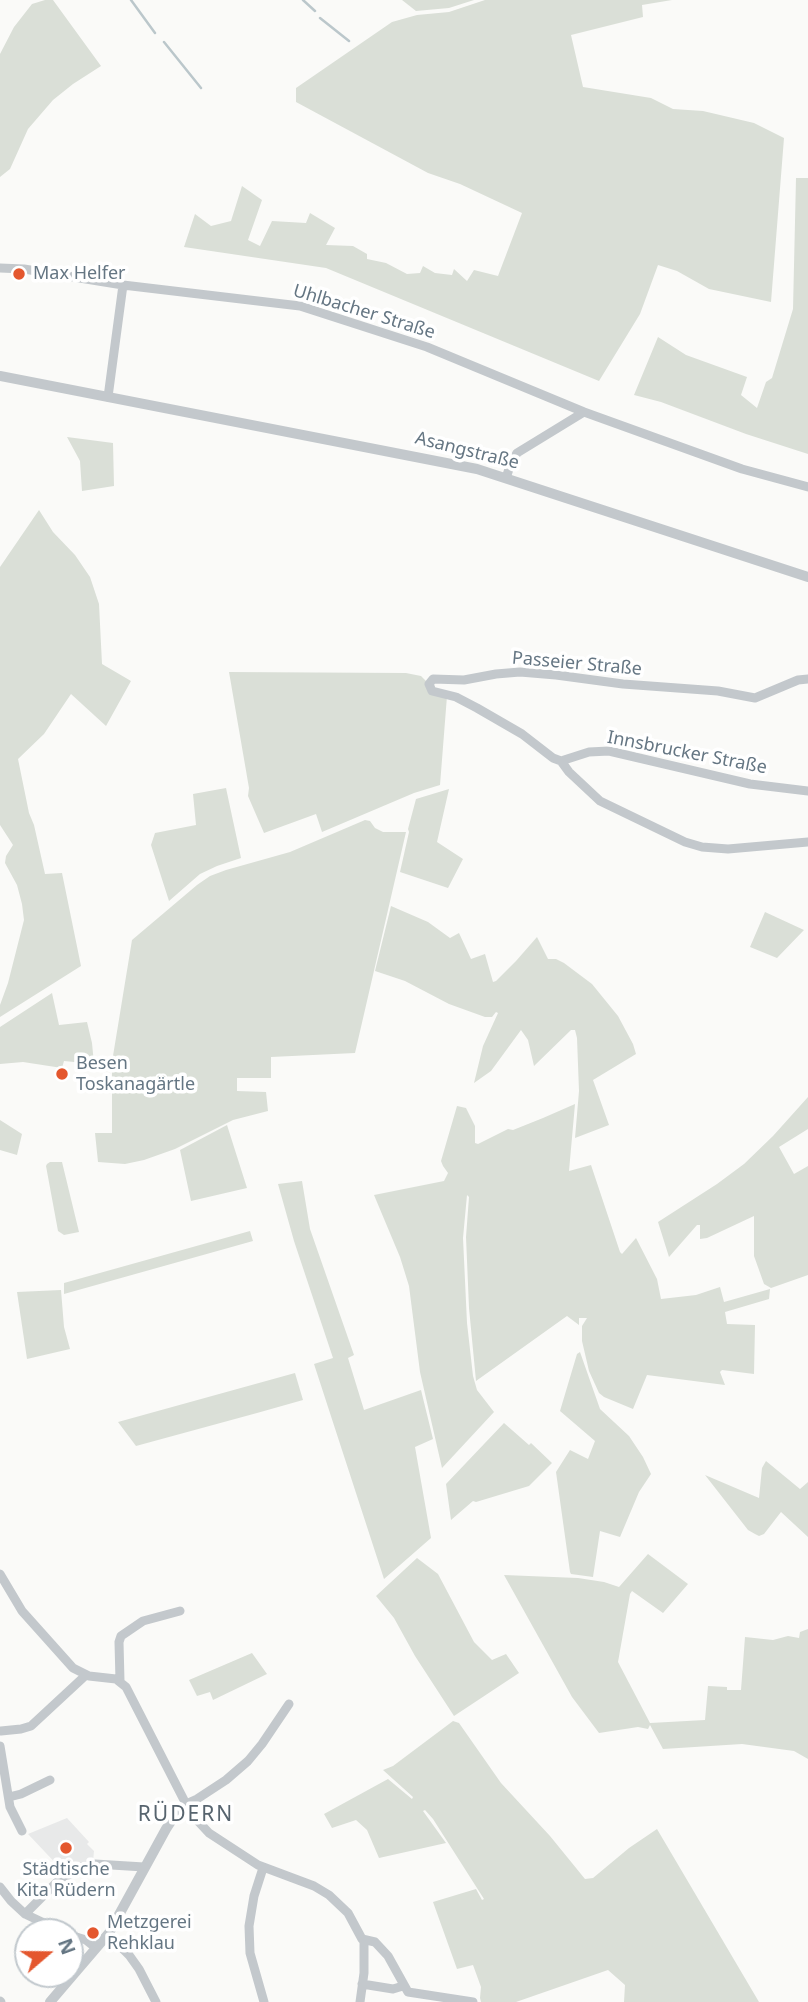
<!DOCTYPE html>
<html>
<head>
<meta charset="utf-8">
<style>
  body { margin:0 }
  #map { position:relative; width:808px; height:2002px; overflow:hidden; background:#fafaf8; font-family:"Noto Sans",sans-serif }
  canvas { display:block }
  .north { position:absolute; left:14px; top:1918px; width:70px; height:70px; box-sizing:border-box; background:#fff; border:2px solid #c1c8cd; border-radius:50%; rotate:70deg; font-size:19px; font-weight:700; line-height:28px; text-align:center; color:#657683 }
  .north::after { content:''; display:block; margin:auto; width:24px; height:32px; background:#e4572e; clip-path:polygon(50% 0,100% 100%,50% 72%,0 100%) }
</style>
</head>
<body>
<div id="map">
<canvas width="808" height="2002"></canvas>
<div class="north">N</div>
</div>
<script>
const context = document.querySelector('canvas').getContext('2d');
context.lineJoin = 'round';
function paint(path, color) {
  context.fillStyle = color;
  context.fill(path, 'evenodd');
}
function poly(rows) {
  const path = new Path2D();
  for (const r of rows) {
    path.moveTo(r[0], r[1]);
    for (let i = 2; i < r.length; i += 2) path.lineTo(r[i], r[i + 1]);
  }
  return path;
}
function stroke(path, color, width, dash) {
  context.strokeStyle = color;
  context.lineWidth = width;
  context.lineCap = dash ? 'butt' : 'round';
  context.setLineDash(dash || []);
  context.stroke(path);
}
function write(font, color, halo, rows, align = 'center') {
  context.font = font + ' "Noto Sans",sans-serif';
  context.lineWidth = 7;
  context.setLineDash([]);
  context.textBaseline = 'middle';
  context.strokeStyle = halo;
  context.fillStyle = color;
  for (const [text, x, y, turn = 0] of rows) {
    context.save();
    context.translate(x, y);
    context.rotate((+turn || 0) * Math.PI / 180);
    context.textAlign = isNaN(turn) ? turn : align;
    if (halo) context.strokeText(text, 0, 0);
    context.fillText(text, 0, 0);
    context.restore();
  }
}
paint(poly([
  [67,1818,89,1842,87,1844,94,1851,93,1862,77,1866,71,1861,62,1870,28,1834]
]), '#e8e9e9');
paint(poly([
  [45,0,53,0,101,66,73,84,53,100,28,129,10,169,0,177,0,54,14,27,32,4],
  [402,0,474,0,449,8,416,11],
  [485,0,672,0,642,5,643,17,571,35,583,87,651,98,673,109,703,111,754,123,784,138,771,302,709,289,677,271,658,265,640,314,599,381,326,268,184,247,195,214,211,226,231,221,242,186,262,200,248,240,260,246,272,221,306,223,310,213,335,228,326,245,353,246,367,254,367,259,386,263,407,274,420,273,423,266,435,273,452,275,454,269,467,281,474,270,498,276,522,213,460,184,428,173,296,102,296,88,392,22,417,15,449,12],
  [796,178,808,178,808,454,746,434,661,402,634,395,658,337,686,355,747,377,741,395,757,408,766,382,772,378,793,309],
  [67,437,113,443,114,486,82,491,80,461],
  [39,510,53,532,75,555,90,577,99,604,102,664,131,681,106,726,71,694,44,734,18,759,29,813,34,825,45,874,62,873,81,966,0,1017,0,1005,8,983,24,920,22,904,17,885,5,863,6,856,13,845,0,825,0,567],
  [229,672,406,673,421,676,426,681,447,696,440,785,414,793,322,832,316,814,264,833,248,796,249,788],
  [226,788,241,858,217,866,200,874,169,901,151,845,155,833,196,825,193,794],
  [449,789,437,842,463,859,448,888,400,872,409,832,408,829,416,799],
  [365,820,370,821,375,828,383,832,406,832,355,1053,271,1057,271,1078,237,1078,237,1091,266,1092,268,1111,233,1120,175,1149,144,1160,125,1164,98,1162,95,1133,112,1133,112,1062,132,940,197,885,210,876,226,870,290,852],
  [391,906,428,922,450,938,459,933,471,959,485,954,493,982,496,981,516,961,537,937,548,959,556,959,564,963,592,984,618,1016,633,1044,636,1054,593,1080,609,1125,575,1138,579,1091,577,1038,575,1030,571,1030,534,1066,528,1040,521,1030,491,1071,474,1083,483,1046,498,1013,496,1012,492,1017,485,1017,449,1004,405,981,375,971],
  [765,912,804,930,777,958,750,947],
  [52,993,59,1025,87,1022,92,1043,94,1064,64,1061,62,1068,23,1062,0,1064,0,1027],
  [808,1097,808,1129,779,1147,794,1174,808,1166,808,1275,771,1288,764,1284,754,1256,754,1216,707,1238,700,1239,700,1225,697,1225,669,1257,658,1222,717,1184,744,1164,773,1136],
  [575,1104,569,1171,591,1165,620,1252,622,1254,636,1238,657,1279,661,1299,696,1295,720,1287,724,1302,770,1289,769,1299,725,1312,727,1324,755,1325,754,1374,722,1370,720,1372,725,1385,647,1375,633,1409,604,1397,599,1393,589,1371,582,1341,582,1326,587,1318,579,1318,579,1325,567,1316,476,1381,469,1308,466,1237,469,1197,467,1195,463,1238,467,1323,473,1376,477,1390,494,1412,442,1468,420,1372,409,1286,400,1257,374,1195,444,1181,448,1173,443,1166,441,1161,457,1106,466,1108,475,1126,475,1143,478,1144,508,1129,513,1130,543,1118],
  [0,1120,22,1134,17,1155,0,1150],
  [227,1125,247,1188,191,1201,180,1150],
  [50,1162,62,1162,79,1232,64,1235,58,1231,46,1166,47,1164],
  [302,1181,310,1229,354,1355,348,1358,364,1410,421,1390,433,1439,415,1447,431,1538,384,1579,314,1364,333,1358,294,1241,278,1184],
  [250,1231,253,1241,64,1294,64,1283],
  [61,1290,64,1327,70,1349,27,1359,17,1292],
  [580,1352,600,1409,629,1436,643,1457,651,1474,639,1492,620,1537,600,1531,593,1577,571,1574,570,1572,556,1472,570,1450,588,1459,595,1441,560,1411,577,1354],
  [295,1373,303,1400,257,1413,136,1446,118,1422],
  [504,1423,529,1445,531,1443,552,1463,529,1486,476,1502,473,1501,451,1520,446,1484],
  [766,1461,800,1489,808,1482,808,1537,781,1512,764,1534,759,1536,755,1534,748,1530,705,1475,759,1498,762,1468],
  [648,1554,688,1584,663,1613,632,1591,630,1594,618,1662,650,1723,705,1720,708,1686,727,1687,727,1690,741,1690,745,1637,773,1640,788,1636,799,1638,800,1632,808,1629,808,1759,794,1751,742,1744,663,1749,650,1725,648,1729,638,1727,599,1733,572,1697,504,1575,578,1578,604,1582,619,1587],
  [417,1558,438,1574,474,1642,492,1660,506,1654,519,1673,454,1716,415,1656,394,1618,376,1596],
  [252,1653,267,1674,213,1700,210,1692,197,1696,189,1680],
  [453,1721,459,1723,501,1783,550,1836,585,1879,593,1878,629,1848,657,1829,759,2002,624,2002,625,1985,608,1970,516,2002,481,2002,480,1998,481,1987,473,1965,457,1969,433,1902,476,1889,482,1900,484,1899,433,1819,425,1810,423,1811,446,1843,379,1858,367,1830,356,1820,332,1828,324,1814,388,1779,412,1799,413,1797,383,1770,393,1766]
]), '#dadfd7');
stroke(poly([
  [131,0,155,33],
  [303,0,315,11],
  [320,18,349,41],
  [164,42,201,88]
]), '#bbc7cb', 2.5);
stroke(poly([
  [0,268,24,269,123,285,300,306,427,347,584,412,742,469,808,487],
  [108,397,123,285],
  [506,478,510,466,517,453,584,412],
  [808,679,798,680,755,698,718,691,623,684,556,675,520,672,496,674,464,680,433,679,429,684,432,691,456,697,477,708,522,734,553,758,561,761,569,772,600,801,685,842,702,847,728,849,808,842],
  [561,761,589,752,609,751,750,784,808,791],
  [0,1574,22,1611,73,1668,89,1676,116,1679,126,1687,186,1804,196,1819,209,1833,258,1865,314,1886,329,1895,348,1913,362,1939,375,1942,388,1956,408,1992,473,2002],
  [120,1681,119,1642,121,1636,143,1621,180,1611],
  [1,1731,21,1729,31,1726,86,1675],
  [0,1746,10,1807,22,1831],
  [9,1797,21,1794,50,1780],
  [186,1804,197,1799,226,1780,248,1761,262,1744,289,1704],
  [263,1868,254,1896,249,1926,250,1953,264,2002],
  [0,1887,11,1901,25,1914,63,1932],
  [25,1914,57,1882,81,1867,95,1864,144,1867],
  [70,1935,86,1940,96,1948],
  [105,1938,120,1946,129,1955,139,1969,156,2002],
  [362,1984,393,1989,403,1986],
  [0,2001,1,2002],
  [360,2002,364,1973,364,1940]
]), '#c3c8cc', 9);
stroke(poly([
  [0,376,477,469,808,577],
  [50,2002,109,1933,166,1829,177,1812,186,1804]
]), '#c3c8cc', 10);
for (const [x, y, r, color] of [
  [19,274,7,"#e4572e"],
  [62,1074,7,"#e4572e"],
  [66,1848,7,"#e4572e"],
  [93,1933,7,"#e4572e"]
]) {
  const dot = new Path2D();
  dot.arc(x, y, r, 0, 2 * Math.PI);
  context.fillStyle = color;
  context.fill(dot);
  stroke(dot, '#fff', 2.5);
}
write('18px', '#657683', '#fff', [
  ["Max Helfer",33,274],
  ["Besen",76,1064],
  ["Toskanagärtle",76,1085],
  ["Städtische",66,1870,"center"],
  ["Kita Rüdern",66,1891,"center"],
  ["Metzgerei",107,1923],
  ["Rehklau",107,1944]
], 'left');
write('18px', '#657683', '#fff', [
  ["Uhlbacher Straße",364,312,17],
  ["Asangstraße",467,451,14],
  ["Passeier Straße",577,664,5],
  ["Innsbrucker Straße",687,753,11]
]);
context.letterSpacing = '2px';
write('21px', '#57646e', '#fff', [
  ["RÜDERN",186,1815]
]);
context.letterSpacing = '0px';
</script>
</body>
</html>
